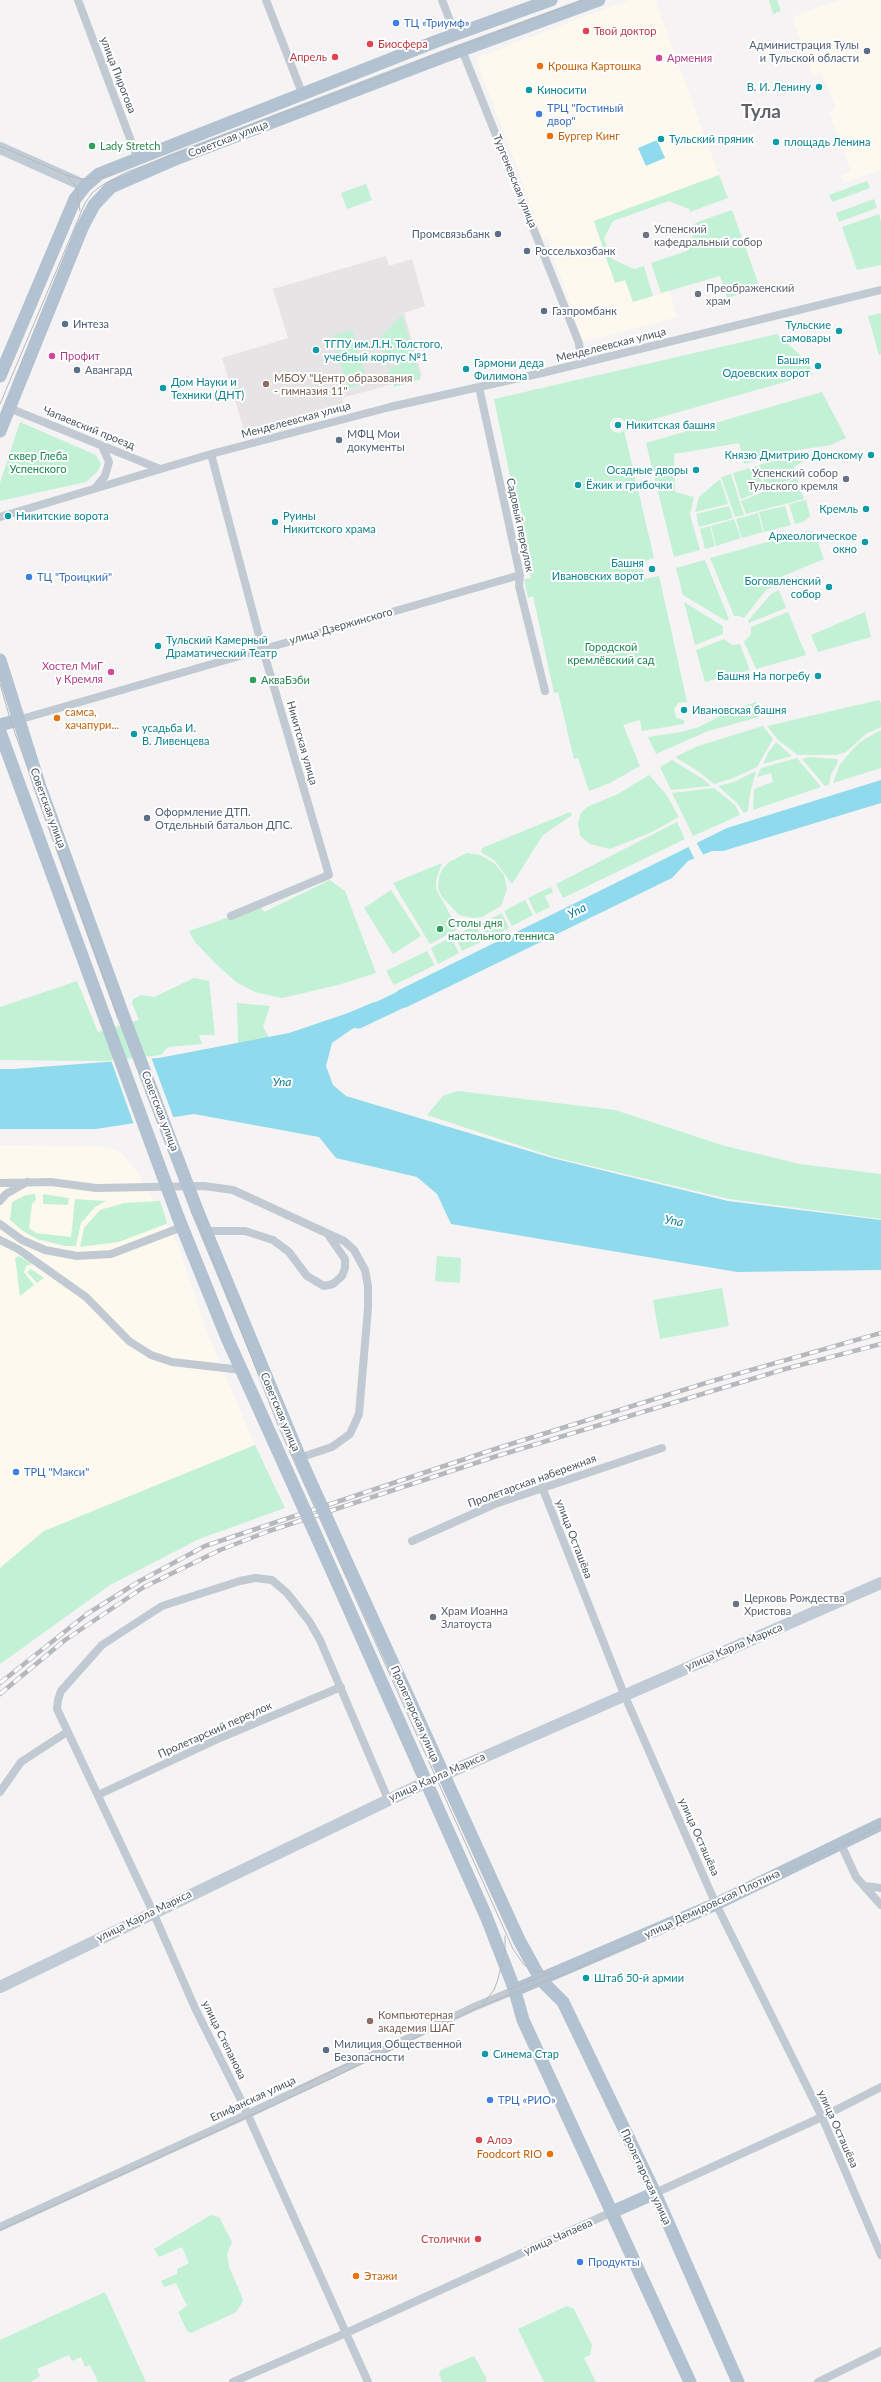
<!DOCTYPE html>
<html>
<head>
<meta charset="utf-8">
<style>
  body { margin:0 }
  canvas { display:block; background:#f5f3f3 }
</style>
</head>
<body>
<canvas width="881" height="2382"></canvas>
<script>
const context = document.querySelector('canvas').getContext('2d');
context.lineJoin = 'round';
function paint(path, color) {
  context.fillStyle = color;
  context.fill(path, 'evenodd');
}
function poly(rows) {
  const path = new Path2D();
  for (const r of rows) {
    path.moveTo(r[0], r[1]);
    for (let i = 2; i < r.length; i += 2) path.lineTo(r[i], r[i + 1]);
  }
  return path;
}
function stroke(path, color, width, dash) {
  context.strokeStyle = color;
  context.lineWidth = width;
  context.lineCap = dash ? 'butt' : 'round';
  context.setLineDash(dash || []);
  context.stroke(path);
}
function write(font, color, halo, rows, align = 'center') {
  context.font = font + ' Lato,sans-serif';
  context.lineWidth = 4;
  context.setLineDash([]);
  context.textBaseline = 'middle';
  context.strokeStyle = halo;
  context.fillStyle = color;
  for (const [text, x, y, turn = 0] of rows) {
    context.save();
    context.translate(x, y);
    context.rotate((+turn || 0) * Math.PI / 180);
    context.textAlign = isNaN(turn) ? turn : align;
    if (halo) context.strokeText(text, 0, 0);
    context.fillText(text, 0, 0);
    context.restore();
  }
}
paint(poly([
  [629,0,655,0,719,175,594,221,615,283,625,280,633,302,670,291,677,317,583,342,547,237,543,238,476,58],
  [839,0,881,0,881,170,844,183,841,176,851,171,829,112,836,108,821,72,813,75,792,17],
  [0,1145,105,1147,115,1149,124,1155,140,1176,179,1248,209,1338,255,1445,44,1531,0,1568]
]), '#fdf9ef');
paint(poly([
  [386,256,389,266,412,259,425,306,404,313,422,376,342,398,344,409,246,436,222,358,288,338,273,289]
]), '#e6e4e5');
paint(poly([
  [769,0,777,0,781,11,773,14],
  [719,175,728,198,690,212,689,209,669,201,613,221,604,238,607,246,603,248,594,221],
  [867,181,870,188,832,202,829,195],
  [366,184,372,200,347,209,341,193],
  [874,199,877,208,839,222,836,213],
  [732,210,760,288,727,298,720,276,661,293,651,263,687,251,696,227,695,223],
  [879,214,881,221,881,265,857,270,842,227],
  [608,250,612,259,634,269,644,266,653,296,633,302,625,280,615,283,604,252],
  [881,313,881,354,879,355,868,316],
  [402,315,421,379,394,387,388,367,399,366,398,360,387,364,379,339],
  [352,330,368,383,348,388,332,336],
  [777,334,809,363,813,374,626,427,625,422,621,418,614,418,610,423,610,428,614,432,620,433,624,430,654,558,641,562,645,579,659,576,687,702,678,703,674,709,676,717,685,721,684,724,642,731,640,720,623,725,640,766,610,783,589,791,578,758,574,759,558,692,554,693,533,596,528,598,524,579,531,578,494,399],
  [822,392,846,438,831,445,778,453,744,464,739,443,674,454,675,492,694,497,690,515,700,550,674,557,646,443],
  [20,422,96,455,101,464,98,471,86,482,0,501,0,483],
  [804,453,805,460,794,467,797,477,766,489,759,465],
  [757,466,764,490,741,499,733,473],
  [731,474,744,515,735,517,721,477],
  [797,478,804,499,746,514,741,501],
  [720,479,728,504,695,512,699,497],
  [806,500,810,516,805,521,795,524,789,504],
  [729,506,733,518,699,527,696,514],
  [785,506,791,525,764,532,759,512],
  [758,513,763,532,742,538,736,519],
  [734,519,741,538,716,546,711,526],
  [710,526,715,546,705,549,700,529],
  [807,531,814,532,824,559,776,579,778,586,767,589,744,618,739,616,734,616,710,558],
  [705,560,729,619,726,621,683,595,676,568],
  [779,590,786,608,749,623,748,621,771,594],
  [684,602,723,626,723,634,695,645],
  [788,612,806,655,756,669,744,642,751,634,751,627],
  [865,612,871,637,818,652,811,635],
  [724,639,732,645,740,644,750,670,705,682,696,650],
  [879,700,881,703,881,727,866,734,846,752,837,755,798,755,778,740,767,726],
  [756,702,759,717,708,731,656,754,648,737,681,732,699,727,734,709],
  [763,726,773,739,757,767,731,779,714,784,698,771,675,757,698,746],
  [881,730,881,768,833,783,839,766,852,750,860,742],
  [776,742,792,756,763,764,768,753],
  [810,757,837,759,838,763,831,774,829,785,825,786,802,759],
  [797,758,821,787,753,810,754,789,773,782,771,773,757,777,761,768],
  [672,760,703,779,711,786,671,790,660,767],
  [756,771,750,794,748,811,744,813,737,803,718,786,734,782],
  [649,775,666,794,679,817,652,832,610,849,590,844,580,836,578,823,581,813,587,807,618,794],
  [714,788,735,805,740,815,693,836,672,793],
  [570,812,572,815,543,835,512,884,495,861,481,852,482,848],
  [677,822,685,839,563,898,556,884],
  [467,853,480,855,494,863,504,875,507,889,501,906,482,917,473,918,459,915,442,897,438,889,439,877,442,870,449,862],
  [442,863,436,880,436,889,458,929,430,944,393,883],
  [330,880,345,891,376,973,338,985,282,998,255,992,236,982,215,963,195,942,189,931,261,906,264,912],
  [551,887,553,892,545,896,550,907,536,914,528,898],
  [391,890,421,936,393,954,364,908],
  [525,900,533,915,512,926,504,911],
  [502,913,509,928,487,939,480,924],
  [476,925,483,941,462,951,455,936],
  [451,937,459,953,438,964,431,948],
  [427,951,435,965,394,985,386,971],
  [194,978,209,981,215,1035,199,1035,202,1044,168,1047,161,1055,108,1061,0,1060,0,1007,77,981,98,1032,139,1020,132,1003,133,999,141,995,154,997],
  [237,1003,270,1006,263,1027,270,1039,238,1043],
  [458,1091,615,1110,725,1146,800,1164,881,1174,881,1219,729,1199,554,1157,427,1115,443,1096],
  [35,1194,36,1200,32,1204,29,1228,36,1233,71,1237,75,1199,106,1201,95,1207,81,1223,76,1246,65,1246,37,1239,23,1231,10,1220,12,1202,26,1195],
  [43,1194,69,1198,68,1205,43,1204],
  [160,1201,167,1222,166,1224,119,1242,80,1247,84,1228,100,1210,124,1203],
  [19,1256,32,1264,26,1266,24,1272,34,1285,20,1296,15,1258],
  [437,1256,461,1258,460,1283,435,1281],
  [31,1269,34,1271,44,1278,37,1283,27,1272],
  [722,1288,729,1326,660,1339,653,1300],
  [255,1445,285,1508,199,1539,110,1585,0,1664,0,1568,44,1531],
  [211,2215,219,2217,232,2242,227,2254,229,2267,243,2299,242,2303,236,2312,191,2333,187,2331,178,2312,187,2306,176,2283,164,2287,161,2281,177,2274,177,2269,189,2263,182,2247,159,2257,154,2249],
  [105,2292,146,2382,98,2382,90,2365,85,2367,81,2357,72,2361,69,2355,37,2369,40,2376,31,2382,0,2382,0,2340],
  [567,2306,574,2309,592,2345,590,2355,584,2358,596,2382,544,2382,518,2329],
  [474,2356,486,2377,486,2382,442,2382,439,2373,441,2370]
]), '#c3f1d5');
paint(poly([
  [657,140,665,158,646,166,638,148],
  [881,780,881,803,723,851,712,851,688,861,672,878,405,1008,397,991,727,828],
  [374,1002,381,1016,352,1029,332,1043,326,1066,333,1085,346,1096,552,1158,728,1201,881,1220,881,1270,737,1272,451,1224,437,1194,417,1177,336,1158,319,1137,194,1114,96,1129,0,1129,0,1069,14,1069,159,1058,289,1033,348,1013]
]), '#90daee');
paint(poly([
  [696,842,704,856,695,860,688,846],
  [151,1057,174,1119,134,1125,111,1060]
]), '#f5f3f3');
stroke(poly([
  [358,1020,421,990]
]), '#90daee', 17);
stroke(poly([
  [78,0,137,157],
  [266,0,302,93],
  [442,0,455,34],
  [462,50,579,343,581,363],
  [479,387,520,575,519,586,545,691],
  [9,408,160,469],
  [211,454,261,643,329,875,231,916],
  [96,487,105,476,109,462,102,446],
  [0,517,211,454,390,407,546,372,881,290],
  [18,720,520,575],
  [0,1183,51,1182,96,1188,204,1186,233,1190,344,1241,354,1250,365,1270,368,1286,368,1308,359,1414,350,1434,332,1447,299,1458],
  [0,1201,6,1194,27,1182],
  [0,1224,22,1240,45,1250,77,1256,111,1254,182,1227],
  [205,1231,245,1231,273,1240,289,1252,307,1276,324,1286,333,1284,342,1276,345,1268,345,1259,329,1236],
  [0,1240,18,1249,86,1297,129,1341,151,1355,172,1362,242,1370],
  [542,1487,624,1694,714,1900,822,2117,881,2255],
  [412,1541,495,1504,662,1448],
  [0,1792,21,1762,67,1732],
  [98,1795,220,1738,341,1687],
  [840,1842,856,1877,881,1905],
  [865,1886,881,1888],
  [655,2193,822,2117,881,2087],
  [0,2227,248,2114,474,2007,515,1990],
  [233,2382,346,2333,612,2212],
  [368,2382,242,2102,195,2008,153,1912,57,1709,58,1700,61,1691,102,1645,162,1606,240,1581,255,1578,272,1580,287,1593,309,1621,320,1640,388,1799],
  [818,2382,881,2351]
]), '#c1cad2', 8);
stroke(poly([
  [0,148,85,186],
  [443,1775,881,1583],
  [0,1987,426,1782]
]), '#c1cbd6', 12);
stroke(poly([
  [0,376,75,199,85,186,99,174,437,41,551,0],
  [0,431,82,228,94,205,111,187,173,160,443,57,599,0],
  [0,660,40,787,123,1015],
  [0,725,18,720],
  [0,732,106,1021],
  [197,1210,303,1465],
  [178,1217,227,1338,287,1471],
  [343,1554,519,1940,541,1980,563,2002,655,2193,738,2382],
  [328,1562,486,1916,514,1988,523,2020,690,2382],
  [515,1990,716,1904,881,1824],
  [612,2212,655,2193]
]), '#b3c2d1', 13);
stroke(poly([
  [0,146,66,175,81,179,98,178,114,173],
  [66,175,77,188,80,211],
  [0,404,85,203,93,192,104,184,127,172,583,0],
  [0,684,11,722,118,1017,280,1430,513,1949,524,1965,536,1971,551,1973],
  [510,1989,547,1974],
  [483,2004,494,1990,498,1979,505,1950,505,1936],
  [293,2090,359,2058],
  [0,2230,324,2082,481,2006,572,1971,717,1906,881,1826]
]), '#b5b8bd', 1);
const rail = poly([
  [0,1683,87,1614,138,1582,205,1546,495,1449,709,1382,881,1333],
  [0,1694,65,1640,144,1587,220,1550,269,1531,497,1456,785,1369,881,1344]
]);
stroke(rail, '#b5b8bd', 4.5);
stroke(rail, '#fff', 3, [9]);
stroke(poly([
  [123,1015,197,1210],
  [106,1021,178,1217],
  [303,1465,343,1554],
  [287,1471,328,1562]
]), '#b3c2d1', 13);
for (const [x, y, r, color] of [
  [396,23,4,"#3f7fe0"],
  [586,31,4,"#e0444e"],
  [370,44,4,"#e0444e"],
  [867,51,4,"#5c6f8a"],
  [335,57,4,"#e0444e"],
  [659,58,4,"#d1479c"],
  [540,66,4,"#e8710a"],
  [819,87,4,"#0f9aa8"],
  [529,90,4,"#0f9aa8"],
  [539,114,4,"#3f7fe0"],
  [550,136,4,"#e8710a"],
  [661,139,4,"#0f9aa8"],
  [776,142,4,"#0f9aa8"],
  [92,146,4,"#2e9e5b"],
  [498,234,4,"#5c6f8a"],
  [646,235,4,"#6b7280"],
  [527,251,4,"#5c6f8a"],
  [698,294,4,"#6b7280"],
  [544,311,4,"#5c6f8a"],
  [65,324,4,"#5c6f8a"],
  [839,331,4,"#0f9aa8"],
  [316,350,4,"#0f9aa8"],
  [52,356,4,"#d1479c"],
  [818,366,4,"#0f9aa8"],
  [466,369,4,"#0f9aa8"],
  [77,370,4,"#5c6f8a"],
  [266,384,4,"#8d6e63"],
  [163,388,4,"#0f9aa8"],
  [618,425,4,"#0f9aa8"],
  [339,440,4,"#5c6f8a"],
  [871,455,4,"#0f9aa8"],
  [696,470,4,"#0f9aa8"],
  [846,479,4,"#6b7280"],
  [578,485,4,"#0f9aa8"],
  [866,509,4,"#0f9aa8"],
  [8,516,4,"#0f9aa8"],
  [275,522,4,"#0f9aa8"],
  [865,542,4,"#0f9aa8"],
  [652,569,4,"#0f9aa8"],
  [29,577,4,"#3f7fe0"],
  [829,587,4,"#0f9aa8"],
  [158,646,4,"#0f9aa8"],
  [111,672,4,"#d1479c"],
  [818,676,4,"#0f9aa8"],
  [253,680,4,"#2e9e5b"],
  [684,710,4,"#0f9aa8"],
  [57,718,4,"#e8710a"],
  [134,734,4,"#0f9aa8"],
  [147,818,4,"#5c6f8a"],
  [440,929,4,"#2e9e5b"],
  [16,1472,4,"#3f7fe0"],
  [736,1604,4,"#6b7280"],
  [433,1617,4,"#6b7280"],
  [586,1978,4,"#0f9aa8"],
  [370,2021,4,"#8d6e63"],
  [326,2050,4,"#5c6f8a"],
  [485,2054,4,"#0f9aa8"],
  [490,2100,4,"#3f7fe0"],
  [479,2140,4,"#e0444e"],
  [550,2154,4,"#e8710a"],
  [478,2239,4,"#e0444e"],
  [580,2262,4,"#3f7fe0"],
  [356,2276,4,"#e8710a"]
]) {
  const dot = new Path2D();
  dot.arc(x, y, r, 0, 2 * Math.PI);
  context.fillStyle = color;
  context.fill(dot);
  stroke(dot, '#fff', 1.5);
}
write('11px', '#366cbe', '#fff', [
  ["ТЦ «Триумф»",404,23],
  ["ТРЦ \"Гостиный",547,108],
  ["двор\"",547,121],
  ["ТЦ \"Троицкий\"",37,577],
  ["ТРЦ \"Макси\"",24,1472],
  ["ТРЦ «РИО»",498,2100],
  ["Продукты",588,2262]
], 'left');
write('11px', '#be3a42', '#fff', [
  ["Твой доктор",594,31],
  ["Биосфера",378,44],
  ["Апрель",327,57,"right"],
  ["Алоэ",487,2140],
  ["Столички",470,2239,"right"]
], 'left');
write('11px', '#4e5e75', '#fff', [
  ["Администрация Тулы",859,45,"right"],
  ["и Тульской области",859,58,"right"],
  ["Промсвязьбанк",490,234,"right"],
  ["Россельхозбанк",535,251],
  ["Газпромбанк",552,311],
  ["Интеза",73,324],
  ["Авангард",85,370],
  ["МФЦ Мои",347,434],
  ["документы",347,447],
  ["Оформление ДТП.",155,812],
  ["Отдельный батальон ДПС.",155,825],
  ["Милиция Общественной",334,2044],
  ["Безопасности",334,2057]
], 'left');
write('11px', '#b23c85', '#fff', [
  ["Армения",667,58],
  ["Профит",60,356],
  ["Хостел МиГ",103,666,"right"],
  ["у Кремля",103,679,"right"]
], 'left');
write('11px', '#c56008', '#fff', [
  ["Крошка Картошка",548,66],
  ["Бургер Кинг",558,136],
  ["самса,",65,712],
  ["хачапури...",65,725],
  ["Foodcort RIO",542,2154,"right"],
  ["Этажи",364,2276]
], 'left');
write('11px', '#4a5661', '#fff', [
  ["улица Пирогова",118,75,69],
  ["Советская улица",228,139,-21],
  ["Тургеневская улица",515,181,68],
  ["Менделеевская улица",611,345,-14],
  ["Менделеевская улица",296,420,-15],
  ["Чапаевский проезд",89,428,22],
  ["Садовый переулок",520,525,78],
  ["улица Дзержинского",341,626,-16],
  ["Никитская улица",302,743,74],
  ["Советская улица",48,808,70],
  ["Советская улица",160,1111,69],
  ["Советская улица",280,1412,67],
  ["Пролетарская набережная",532,1481,-20],
  ["улица Осташёва",574,1539,69],
  ["улица Карла Маркса",734,1647,-23],
  ["Пролетарская улица",415,1714,66],
  ["Пролетарский переулок",215,1730,-24],
  ["улица Карла Маркса",437,1777,-24],
  ["улица Осташёва",699,1837,66],
  ["улица Демидовская Плотина",712,1904,-25],
  ["улица Карла Маркса",144,1916,-26],
  ["улица Степанова",224,2040,64],
  ["Епифанская улица",253,2099,-25],
  ["улица Осташёва",838,2129,66],
  ["Пролетарская улица",646,2177,65],
  ["улица Чапаева",558,2237,-24]
]);
write('11px', '#0d838f', '#fff', [
  ["В. И. Ленину",811,87,"right"],
  ["Киносити",537,90],
  ["Тульский пряник",669,139],
  ["площадь Ленина",784,142],
  ["Тульские",831,325,"right"],
  ["самовары",831,338,"right"],
  ["ТГПУ им.Л.Н. Толстого,",324,344],
  ["учебный корпус №1",324,357],
  ["Башня",810,360,"right"],
  ["Одоевских ворот",810,373,"right"],
  ["Гармони деда",474,363],
  ["Филимона",474,376],
  ["Дом Науки и",171,382],
  ["Техники (ДНТ)",171,395],
  ["Никитская башня",626,425],
  ["Князю Дмитрию Донскому",863,455,"right"],
  ["Осадные дворы",688,470,"right"],
  ["Ёжик и грибочки",586,485],
  ["Кремль",858,509,"right"],
  ["Никитские ворота",16,516],
  ["Руины",283,516],
  ["Никитского храма",283,529],
  ["Археологическое",857,536,"right"],
  ["окно",857,549,"right"],
  ["Башня",644,563,"right"],
  ["Ивановских ворот",644,576,"right"],
  ["Богоявленский",821,581,"right"],
  ["собор",821,594,"right"],
  ["Тульский Камерный",166,640],
  ["Драматический Театр",166,653],
  ["Башня На погребу",810,676,"right"],
  ["Ивановская башня",692,710],
  ["усадьба И.",142,728],
  ["В. Ливенцева",142,741],
  ["Штаб 50-й армии",594,1978],
  ["Синема Стар",493,2054]
], 'left');
write('11px', '#27864d', '#fff', [
  ["Lady Stretch",100,146],
  ["АкваБэби",261,680],
  ["Cтолы дня",448,923],
  ["настольного тенниса",448,936]
], 'left');
write('11px', '#5b616d', '#fff', [
  ["Успенский",654,229],
  ["кафедральный собор",654,242],
  ["Преображенский",706,288],
  ["храм",706,301],
  ["Успенский собор",838,473,"right"],
  ["Тульского кремля",838,486,"right"],
  ["Церковь Рождества",744,1598],
  ["Христова",744,1611],
  ["Храм Иоанна",441,1611],
  ["Златоуста",441,1624]
], 'left');
write('11px', '#785e54', '#fff', [
  ["МБОУ \"Центр образования",274,378],
  ["- гимназия 11\"",274,391],
  ["Компьютерная",378,2015],
  ["академия ШАГ",378,2028]
], 'left');
write('11px', '#17864f', '#fff', [
  ["сквер Глеба",38,456],
  ["Успенского",38,469],
  ["Городской",611,647],
  ["кремлёвский сад",611,660]
]);
write('italic 12px', '#0c7c9b', '#fff', [
  ["Упа",577,911,-28],
  ["Упа",282,1082],
  ["Упа",674,1221,10]
]);
write('bold 19px', '#5f6368', '#fff', [
  ["Тула",761,112]
]);
</script>
</body>
</html>
